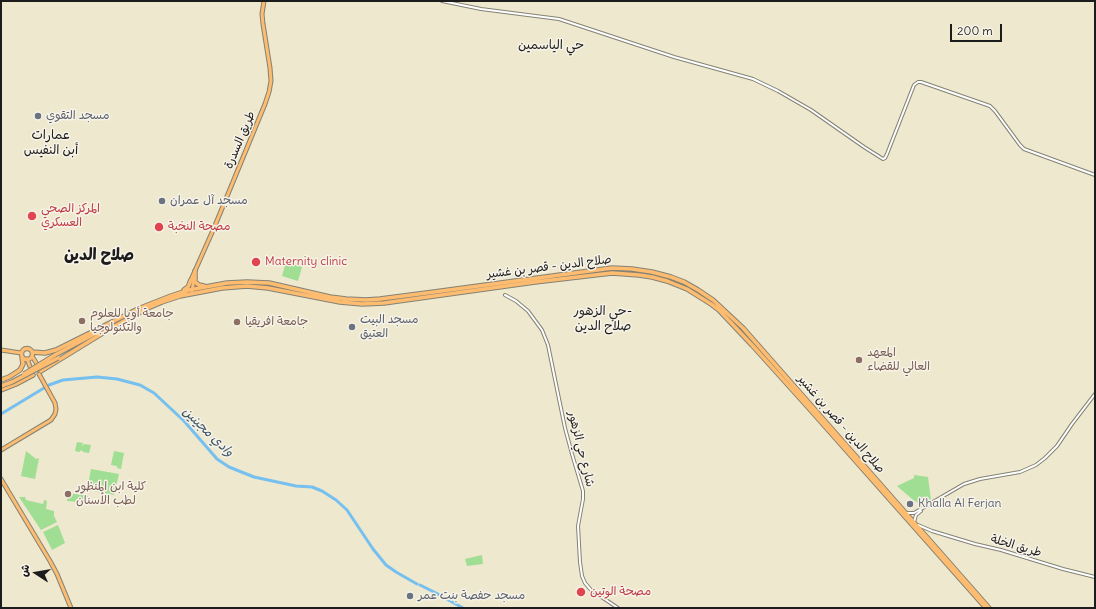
<!DOCTYPE html>
<html>
<head>
<meta charset="utf-8">
<style>
  body { margin:0 }
  #map { position:relative; width:1096px; height:609px; overflow:hidden; background:#ede8ce; font-family:Delius,"Playpen Sans Arabic",sans-serif }
  canvas { display:block }
  .frame { position:absolute; inset:0; border:2px solid #1c1c1c; pointer-events:none }
  .north { position:absolute; left:16px; top:553px; width:40px; height:40px; -webkit-text-stroke:3px #f7f3e8; paint-order:stroke; rotate:282deg; font-size:11px; font-weight:700; line-height:16px; text-align:center; color:#1c1c1c }
  .north::after { content:''; display:block; margin:auto; width:14px; height:18px; background:#1c1c1c; clip-path:polygon(50% 0,100% 100%,50% 72%,0 100%) }
  .scale { position:absolute; left:950px; top:24px; width:52px; height:18px; box-sizing:border-box; border:2px solid #1c1c1c; border-top:0; padding-left:5px; font-size:12px; line-height:14px; white-space:nowrap; color:#1c1c1c; -webkit-text-stroke:3px #f7f3e8; paint-order:stroke }
</style>
</head>
<body>
<div id="map">
<canvas width="1096" height="609"></canvas>
<div class="frame"></div>
<div class="north">ش</div>
<div class="scale">200 m</div>
</div>
<script>
const context = document.querySelector('canvas').getContext('2d');
context.lineJoin = 'round';
function paint(path, color) {
  context.fillStyle = color;
  context.fill(path, 'evenodd');
}
function poly(rows) {
  const path = new Path2D();
  for (const r of rows) {
    if (r.length === 3) {
      path.moveTo(r[0] + r[2], r[1]);
      path.arc(r[0], r[1], r[2], 0, 2 * Math.PI);
      continue;
    }
    path.moveTo(r[0], r[1]);
    for (let i = 2; i < r.length; i += 2) path.lineTo(r[i], r[i + 1]);
  }
  return path;
}
function stroke(path, color, width, dash) {
  context.strokeStyle = color;
  context.lineWidth = width;
  context.lineCap = dash ? 'butt' : 'round';
  context.setLineDash(dash || []);
  context.stroke(path);
}
function write(font, color, halo, rows, align = 'center') {
  context.font = font + ' Delius,"Playpen Sans Arabic",sans-serif';
  context.lineWidth = 3;
  context.setLineDash([]);
  context.textBaseline = 'middle';
  context.strokeStyle = halo;
  context.fillStyle = color;
  for (const [text, x, y, turn = 0] of rows) {
    context.save();
    context.translate(x, y);
    context.rotate((+turn || 0) * Math.PI / 180);
    context.textAlign = isNaN(turn) ? turn : align;
    if (halo) context.strokeText(text, 0, 0);
    context.fillText(text, 0, 0);
    context.restore();
  }
}
paint(poly([
  [286,262,302,267,298,281,282,276],
  [77,442,83,443,82,447,84,444,91,445,89,453,83,452,82,450,79,452,75,451],
  [26,451,36,459,39,458,35,479,21,476],
  [114,451,124,453,121,469,117,468,117,466,111,465],
  [91,469,119,474,114,495,87,490],
  [914,475,928,477,931,500,919,504,917,502,912,499,897,486,914,478],
  [68,493,88,496,86,504,84,504,85,500,79,499,78,502,67,501],
  [19,497,25,497,26,500,43,504,44,500,47,501,46,509,54,511,54,516,57,522,41,530],
  [58,525,65,543,52,550,43,532],
  [482,555,483,564,467,566,465,559]
]), '#9fde93');
stroke(poly([
  [49,385,63,380,97,377,117,379,140,385,154,393,184,421,217,459,229,467,254,477,296,486,312,487,322,491,336,500,347,510,373,549,386,565,396,572,417,584],
  [1,414,44,388],
  [420,585,436,593,463,608]
]), '#76c0ef', 3);
const minor = poly([
  [442,1,481,9,559,19,674,57,753,79,778,91,811,110,864,147,883,159,885,158,887,154,914,85,918,82,921,82,990,106,995,111,1020,145,1024,149,1095,175],
  [505,295,516,301,528,311,542,330,548,345,565,428,572,454,583,491,583,499,578,526,580,562,582,576,585,583,591,590,618,608],
  [907,513,914,513,964,484,980,479,1020,472,1036,465,1045,458,1057,446,1072,424,1095,394],
  [914,522,916,515,921,511],
  [918,525,932,531,975,544,1001,550,1063,569,1095,577]
]);
const major = poly([
  [190,282,214,228,265,104,269,92,271,81,270,68,263,24,262,14,264,1],
  [192,291,194,279],
  [1,350,21,353],
  [32,356,38,366],
  [27,359,31,369],
  [1,450,51,420,55,414,56,409,55,403,39,374],
  [1,479,50,561,57,574,71,608]
]);
const highway = poly([
  [195,271,195,282,199,285,204,286],
  [184,290,188,287,191,280],
  [27,354,5.5],
  [32,352,45,353,56,350,138,309,171,296,189,290,227,283,247,282,269,283,330,297,346,299,366,300,380,299,434,292,612,268,632,269,652,272,671,277,684,282,698,290,713,300,743,328,989,608],
  [55,355,98,332],
  [41,371,111,328,148,308,162,302,180,296,222,288,247,286,268,288,340,302,362,304,384,303,535,282,612,273,639,275,652,277,667,281,687,289,711,304,719,310,752,345,807,406,986,608],
  [1,380,9,377,20,370,23,364,22,357],
  [1,390,16,384,33,375]
]);
stroke(minor, '#848275', 4);
stroke(major, '#848275', 5);
stroke(highway, '#848275', 5.5);
stroke(minor, '#fff', 2);
stroke(major, '#fdbc6f', 3);
stroke(highway, '#fdbc6f', 3.5);
const highwayBridge = poly([
  [24,374,55,355],
  [1,386,12,382,58,358]
]);
stroke(highwayBridge, '#848275', 5.5, []);
stroke(highwayBridge, '#fdbc6f', 3.5);
for (const [x, y, r, color] of [
  [38,116,4,"#6b7280"],
  [162,201,4,"#6b7280"],
  [32,216,5,"#e0444e"],
  [159,227,5,"#e0444e"],
  [256,262,5,"#e0444e"],
  [82,321,4,"#8d6e63"],
  [237,322,4,"#8d6e63"],
  [352,327,4,"#6b7280"],
  [859,360,4,"#8d6e63"],
  [68,494,4,"#8d6e63"],
  [910,504,4,"#6b7280"],
  [581,592,5,"#e0444e"],
  [410,596,4,"#6b7280"]
]) {
  const dot = new Path2D();
  dot.arc(x, y, r, 0, 2 * Math.PI);
  context.fillStyle = color;
  context.fill(dot);
  stroke(dot, '#f7f3e8', 1.5);
}
write('12px', '#5b616d', '#f7f3e8', [
  ["مسجد التقوي",46,116],
  ["مسجد آل عمران",170,201],
  ["مسجد البيت",360,320],
  ["العتيق",360,334],
  ["Khalla Al Ferjan",918,504],
  ["مسجد حفصة بنت عمر",418,596]
], 'left');
write('12px', '#1c1c1c', '#f7f3e8', [
  ["طريق السدرة",240,140,-67],
  ["صلاح الدين - قصر بن غشير",549,267,-7],
  ["صلاح الدين - قصر بن غشير",841,424,49],
  ["شارع حي الزهور",581,449,76],
  ["طريق الخلة",1016,546,16]
]);
write('12px', '#be3a42', '#f7f3e8', [
  ["المركز الصحي",41,209],
  ["العسكري",41,223],
  ["مصحة النخبة",168,227],
  ["Maternity clinic",265,262],
  ["مصحة الوتين",590,592]
], 'left');
write('12px', '#785e54', '#f7f3e8', [
  ["جامعة أويا للعلوم",90,314],
  ["والتكنولوجيا",90,328],
  ["جامعة افريقيا",245,322],
  ["المعهد",867,353],
  ["العالي للقضاء",867,367],
  ["كلية ابن المنظور",76,487],
  ["لطب الأسنان",76,501]
], 'left');
write('13px', '#1c1c1c', '#f7f3e8', [
  ["حي الياسمين",551,45],
  ["عمارات",51,135],
  ["أبن النفيس",51,150],
  ["حي الزهور-",603,311],
  ["صلاح الدين",603,326]
]);
write('italic 13px', '#3c5566', '#f7f3e8', [
  ["وادي مجينين",208,432,44]
]);
write('bold 16px', '#1c1c1c', '#f7f3e8', [
  ["صلاح الدين",99,255]
]);
</script>
</body>
</html>
